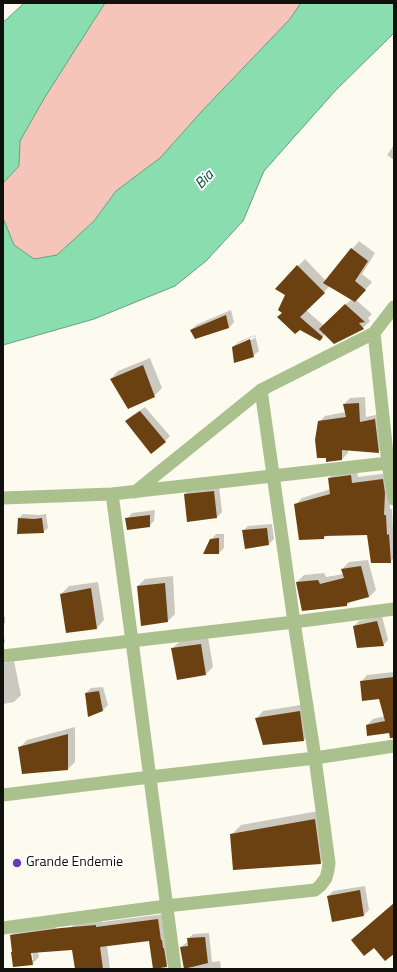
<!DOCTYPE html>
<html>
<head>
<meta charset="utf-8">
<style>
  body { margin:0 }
  #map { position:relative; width:397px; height:972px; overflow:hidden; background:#fdfaef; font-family:"Titillium Web",sans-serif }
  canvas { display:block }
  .frame { position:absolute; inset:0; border:4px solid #10100c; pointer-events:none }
</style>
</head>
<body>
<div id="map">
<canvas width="397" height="972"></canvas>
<div class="frame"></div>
</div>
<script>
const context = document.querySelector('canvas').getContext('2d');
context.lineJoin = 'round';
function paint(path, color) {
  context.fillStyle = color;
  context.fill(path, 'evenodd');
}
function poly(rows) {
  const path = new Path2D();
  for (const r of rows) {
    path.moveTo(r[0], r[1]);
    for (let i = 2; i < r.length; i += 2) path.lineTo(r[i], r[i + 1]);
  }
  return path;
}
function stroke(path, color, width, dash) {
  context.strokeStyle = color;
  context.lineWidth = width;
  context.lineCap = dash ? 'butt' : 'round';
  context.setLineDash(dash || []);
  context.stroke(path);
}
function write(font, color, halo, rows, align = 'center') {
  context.font = font + ' "Titillium Web",sans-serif';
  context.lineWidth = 4;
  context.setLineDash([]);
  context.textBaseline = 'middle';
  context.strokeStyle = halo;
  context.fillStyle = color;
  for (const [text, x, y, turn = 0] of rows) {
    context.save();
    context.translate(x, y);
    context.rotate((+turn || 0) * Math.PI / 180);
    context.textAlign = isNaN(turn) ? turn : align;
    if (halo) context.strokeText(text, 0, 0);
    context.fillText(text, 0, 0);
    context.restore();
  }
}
paint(poly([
  [105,3,301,3,289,20,202,111,160,158,116,191,94,221,57,255,34,259,14,245,3,218,3,183,19,166,20,141,45,97]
]), '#f6c5ba');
const water = poly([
  [24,3,105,3,45,97,20,141,19,166,3,183,3,22,7,19,24,3],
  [301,3,394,3,394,33,335,91,264,171,243,221,206,261,175,286,94,319,3,345,3,218,14,245,34,259,57,255,94,221,116,191,160,158,202,111,289,20,301,3]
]);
paint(water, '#8addaf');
stroke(water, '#65a07e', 1);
paint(poly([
  [394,145,394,160,387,155],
  [359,241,375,253,362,274,372,282,356,300,372,314,368,318,370,321,363,328,325,334,320,340,283,312,286,295,277,288,305,259,326,281,352,249],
  [330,286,352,299,323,325,306,310],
  [231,310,234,322,229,328,191,330,196,325],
  [255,335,259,351,253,356,233,347,238,342],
  [254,336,255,338,237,346,237,344],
  [150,358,162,388,154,396,111,379,118,371],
  [365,397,366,417,381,414,384,446,378,452,348,449,348,453,342,459,327,461,319,422,325,416,346,412,344,404,350,398],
  [145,407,170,436,165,441,126,421,131,416],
  [357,469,358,477,388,473,390,495,390,509,392,509,393,528,394,528,394,558,390,562,368,534,327,535,324,538,295,505,302,498,331,489,329,478,336,472],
  [219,486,222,512,217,517,185,494,190,489],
  [155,510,154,521,149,526,127,519,132,513],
  [23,514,39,515,46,514,48,528,43,532,19,518],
  [272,524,274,539,269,544,243,531,248,526],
  [216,534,224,534,224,548,219,553,205,553,211,540],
  [368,560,376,590,369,597,351,601,347,605,297,582,304,575,324,573,326,577,344,574,342,569,349,562],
  [173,576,175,614,168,621,138,586,145,579],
  [98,582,104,620,97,628,61,594,69,586],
  [382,616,388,640,383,645,354,626,359,621],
  [3,617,5,617,5,623,3,625],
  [3,631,5,642,3,644],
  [208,637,213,667,206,674,172,649,180,641],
  [14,661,21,695,14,702,3,704,3,663],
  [394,672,394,731,367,725,373,719,385,716,380,698,361,682,367,675],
  [103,687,108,705,103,710,86,693,91,688],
  [307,704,311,733,304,740,256,719,263,711],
  [75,727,75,762,68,769,19,748,27,740],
  [324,810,330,853,320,863,231,835,241,825],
  [365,886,369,910,364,915,332,921,328,896,333,891],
  [164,914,173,960,166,966,150,940,107,945,110,969,76,969,70,928,77,922,102,919,102,922],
  [55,924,58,944,38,952,39,957,32,964,13,951,11,935,18,929],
  [30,948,32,948,33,960,31,960],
  [209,933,212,962,220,961,221,969,191,969,191,966,184,968,181,947,186,943,189,942,188,939,193,934]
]), '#0003');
paint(poly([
  [351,248,368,261,355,281,366,290,355,302,323,283],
  [297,265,325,293,300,317,323,337,320,341,300,330,295,334,277,317,282,313,278,310,285,295,275,289],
  [345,304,365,322,359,323,364,329,334,344,319,329],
  [226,315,229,328,195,339,190,330],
  [250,339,254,357,234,363,232,347],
  [143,365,155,397,128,409,110,379],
  [359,403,360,422,375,419,379,453,342,450,342,460,326,462,326,458,317,458,315,440,318,421,346,417,343,404],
  [140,411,166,442,151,454,125,421],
  [351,475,352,483,383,479,385,493,384,515,386,515,387,535,389,534,391,563,371,563,367,535,324,536,324,539,299,540,294,504,330,494,328,478],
  [214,491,217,518,187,522,184,494],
  [150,515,150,527,127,530,125,518],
  [18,518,34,519,42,518,44,533,17,534],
  [267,528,269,545,245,549,242,530],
  [219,538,219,554,203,554,210,539],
  [361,566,369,597,347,603,347,606,302,611,296,582,318,580,320,584,344,578,341,569],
  [165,583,168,622,141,626,137,586],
  [91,588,97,629,66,633,60,594],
  [377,621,384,646,357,648,353,626],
  [201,644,206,675,177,680,171,648],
  [394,677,394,738,390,738,389,733,367,736,366,725,385,721,379,699,362,701,360,681],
  [99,691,103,711,88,717,85,693],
  [300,711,304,741,263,745,255,718],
  [68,734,68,770,22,774,18,747],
  [315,819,321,864,233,870,230,834],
  [360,890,364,916,332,922,327,896],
  [394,903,394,954,385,961,374,948,364,956,351,940],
  [158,919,161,940,162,940,163,948,164,948,167,967,153,969,149,941,100,947,103,969,75,969,72,950,31,953,33,965,13,967,11,952,12,952,10,935,61,928,96,925,96,927],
  [205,937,208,963,184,969,180,947,188,946,187,938]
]), '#6b4112');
stroke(poly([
  [374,333,388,463,394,499],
  [135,492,261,390,374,333,394,307],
  [112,494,132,641,175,969],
  [3,498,112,494,388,463],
  [3,656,294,622,394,609],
  [3,795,150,777,315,758,394,746],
  [3,928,166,906,315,890,320,886,326,878,328,870,329,863,315,758,294,622,261,390]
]), '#aac08d', 13);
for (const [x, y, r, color] of [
  [17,863,5,"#693ab1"]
]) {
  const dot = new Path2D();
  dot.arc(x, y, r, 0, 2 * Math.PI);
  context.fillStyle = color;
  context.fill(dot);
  stroke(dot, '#fff', 1.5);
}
write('14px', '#10100c', '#fff', [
  ["Grande Endemie",26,863]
], 'left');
write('italic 15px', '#00472b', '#fff', [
  ["Bia",205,180,-46]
]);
</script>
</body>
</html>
